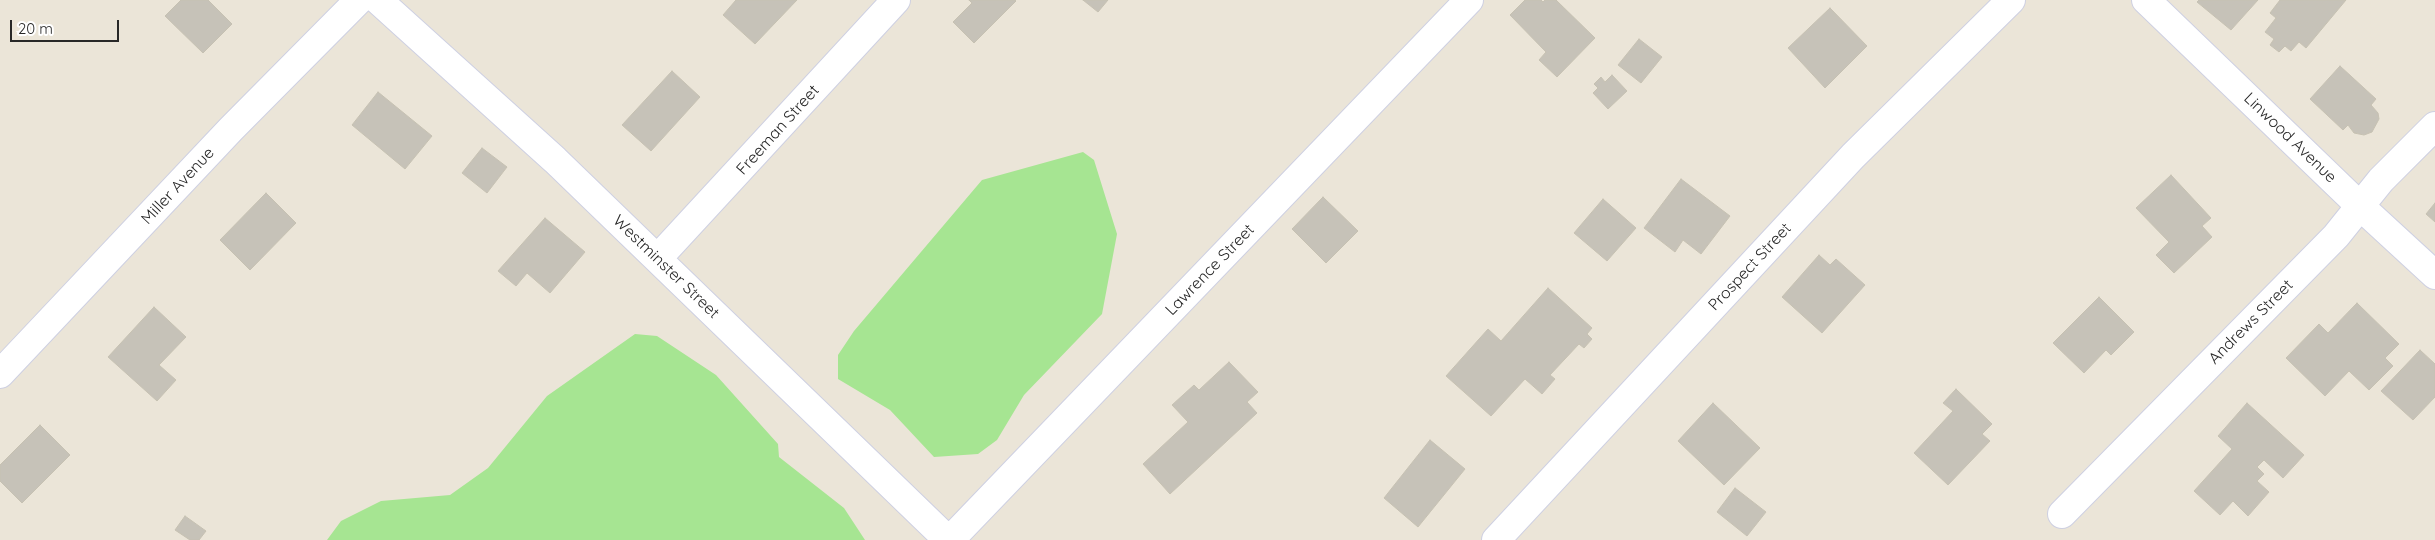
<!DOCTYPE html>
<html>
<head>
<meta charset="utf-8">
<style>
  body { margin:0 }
  #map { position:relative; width:2435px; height:540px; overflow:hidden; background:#ebe5d8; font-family:Quicksand,sans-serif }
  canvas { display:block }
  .scale { position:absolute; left:10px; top:20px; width:109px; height:22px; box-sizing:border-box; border:2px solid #282828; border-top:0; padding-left:6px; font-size:15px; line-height:18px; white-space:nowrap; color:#282828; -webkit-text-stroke:4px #fff; paint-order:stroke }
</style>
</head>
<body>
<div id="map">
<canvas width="2435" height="540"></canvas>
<div class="scale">20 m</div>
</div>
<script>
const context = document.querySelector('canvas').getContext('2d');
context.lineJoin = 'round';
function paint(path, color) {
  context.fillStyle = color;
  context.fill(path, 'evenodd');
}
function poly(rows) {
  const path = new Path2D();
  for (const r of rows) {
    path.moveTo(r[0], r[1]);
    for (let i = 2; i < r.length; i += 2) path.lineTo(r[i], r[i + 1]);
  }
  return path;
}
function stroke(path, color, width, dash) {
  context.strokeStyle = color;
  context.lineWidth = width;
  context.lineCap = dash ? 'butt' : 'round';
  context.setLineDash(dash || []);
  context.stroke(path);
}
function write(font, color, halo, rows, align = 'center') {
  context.font = font + ' Quicksand,sans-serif';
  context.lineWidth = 5;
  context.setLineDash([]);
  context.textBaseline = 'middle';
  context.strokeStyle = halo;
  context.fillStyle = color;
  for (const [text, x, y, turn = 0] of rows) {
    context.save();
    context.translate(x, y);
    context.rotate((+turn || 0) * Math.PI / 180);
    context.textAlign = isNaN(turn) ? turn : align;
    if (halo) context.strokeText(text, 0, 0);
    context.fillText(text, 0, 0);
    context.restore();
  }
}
paint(poly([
  [1083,152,1094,160,1117,234,1102,314,1024,395,997,440,978,454,934,457,890,410,838,379,838,355,854,331,982,180],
  [635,334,657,336,716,375,778,444,779,457,844,508,865,540,327,540,341,521,381,501,450,495,488,468,547,396]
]), '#a6e592');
const building = poly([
  [181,0,208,0,232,24,203,53,165,16,181,0],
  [736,0,797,0,755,44,723,15,736,0],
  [969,0,1015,0,1016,1,974,43,953,22,972,3,969,0],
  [1083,0,1108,0,1098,12,1083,0],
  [1525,0,1541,0,1543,2,1545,0,1556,0,1595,38,1557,77,1539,60,1546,52,1510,15,1525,0],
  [2199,0,2258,0,2231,30,2197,2,2199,0],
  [2280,0,2346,0,2306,48,2299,42,2291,51,2285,46,2279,52,2270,45,2274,39,2265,32,2276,18,2270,13,2280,0],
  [1830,8,1867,46,1825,88,1788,48,1830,8],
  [1639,39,1662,57,1641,83,1618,65,1639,39],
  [2340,66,2376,99,2371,105,2378,113,2379,119,2372,132,2364,135,2354,133,2348,125,2343,130,2310,99,2340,66],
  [672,71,700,97,651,151,622,125,672,71],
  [1612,75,1627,91,1608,109,1593,93,1598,88,1594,84,1601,77,1605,82,1612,75],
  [378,92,432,136,405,169,352,125,378,92],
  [482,148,507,167,487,193,462,173,482,148],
  [2171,175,2211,218,2202,226,2212,237,2174,273,2156,255,2169,242,2136,208,2171,175],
  [1681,179,1730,216,1701,254,1683,240,1675,252,1644,228,1681,179],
  [266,193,296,223,250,270,220,240,266,193],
  [1323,197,1358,231,1326,263,1292,229,1323,197],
  [1603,199,1636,228,1607,261,1574,233,1603,199],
  [2435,203,2435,222,2426,214,2435,203],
  [545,218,585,252,550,293,527,273,516,286,498,271,545,218],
  [1819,255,1830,265,1836,259,1865,285,1822,333,1782,297,1819,255],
  [1548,288,1592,328,1587,334,1592,339,1584,348,1579,344,1550,375,1555,379,1542,394,1525,379,1491,416,1446,376,1488,329,1501,341,1548,288],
  [2099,297,2134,332,2111,355,2106,350,2084,373,2053,343,2099,297],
  [2357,303,2399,344,2385,358,2393,366,2369,390,2349,371,2325,396,2286,358,2319,324,2328,333,2357,303],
  [154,307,186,337,159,365,176,380,157,401,108,357,154,307],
  [2420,350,2435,364,2435,397,2413,420,2381,391,2420,350],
  [1229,362,1258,392,1247,402,1257,413,1170,494,1143,464,1188,422,1172,405,1194,385,1199,390,1229,362],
  [1956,389,1992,424,1982,434,1990,441,1948,485,1914,453,1953,411,1943,403,1956,389],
  [1713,403,1760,448,1724,485,1678,441,1713,403],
  [2247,403,2304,455,2283,478,2264,460,2257,467,2264,474,2257,481,2269,492,2248,516,2233,501,2220,515,2194,491,2232,449,2218,436,2247,403],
  [40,425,70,455,22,503,0,481,0,465,40,425],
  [1430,440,1465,469,1418,527,1384,498,1430,440],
  [1735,488,1766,512,1747,536,1717,512,1735,488],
  [185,516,206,531,199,540,190,540,175,530,185,516]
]);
paint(building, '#c6c2b8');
stroke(building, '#c6c1b2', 1);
const minor = poly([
  [378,0,555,160,948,540],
  [2146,0,2360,206,2435,275],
  [658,258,896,0],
  [0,374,231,129,359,0],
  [2062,514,2336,236,2381,180,2435,126],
  [950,540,1469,0],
  [1496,540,1853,156,2011,0]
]);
stroke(minor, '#ced0e2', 30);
stroke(minor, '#fff', 28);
write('16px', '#282828', '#fff', [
  ["Freeman Street",778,130,-48],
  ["Linwood Avenue",2290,138,44],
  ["Miller Avenue",178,186,-47],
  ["Westminster Street",666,267,44],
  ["Prospect Street",1750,267,-47],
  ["Lawrence Street",1210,270,-46],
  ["Andrews Street",2251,322,-45]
]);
</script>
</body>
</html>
